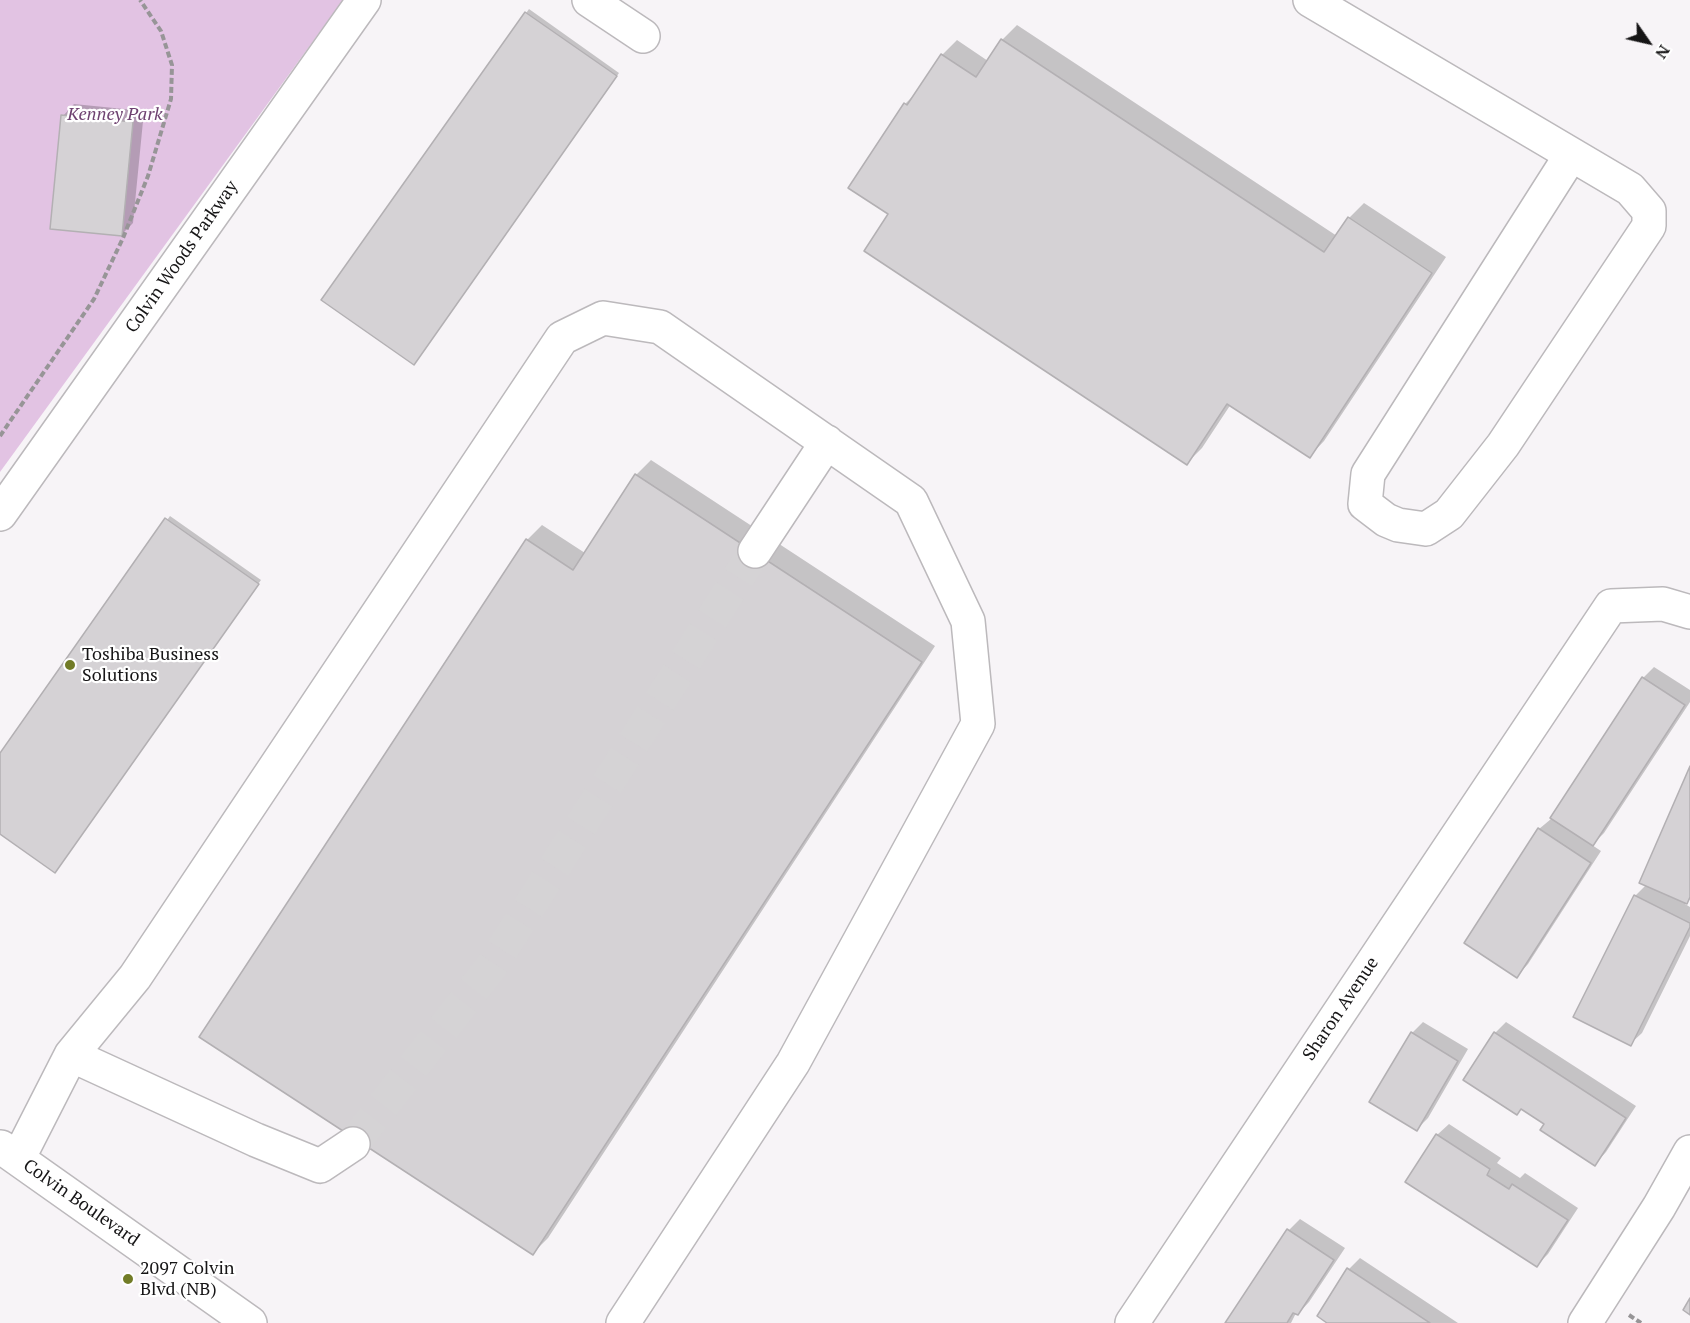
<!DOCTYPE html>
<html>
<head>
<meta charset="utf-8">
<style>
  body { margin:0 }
  #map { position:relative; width:1690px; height:1323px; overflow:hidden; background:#f7f4f7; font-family:"PT Serif",serif }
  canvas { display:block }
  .north { position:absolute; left:1618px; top:12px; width:60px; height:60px; -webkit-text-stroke:4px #fff; paint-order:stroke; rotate:124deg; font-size:16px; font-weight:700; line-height:24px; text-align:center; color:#161516 }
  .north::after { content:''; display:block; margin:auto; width:21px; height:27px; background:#161516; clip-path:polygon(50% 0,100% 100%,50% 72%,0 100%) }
</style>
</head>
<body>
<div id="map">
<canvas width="1690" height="1323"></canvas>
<div class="north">N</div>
</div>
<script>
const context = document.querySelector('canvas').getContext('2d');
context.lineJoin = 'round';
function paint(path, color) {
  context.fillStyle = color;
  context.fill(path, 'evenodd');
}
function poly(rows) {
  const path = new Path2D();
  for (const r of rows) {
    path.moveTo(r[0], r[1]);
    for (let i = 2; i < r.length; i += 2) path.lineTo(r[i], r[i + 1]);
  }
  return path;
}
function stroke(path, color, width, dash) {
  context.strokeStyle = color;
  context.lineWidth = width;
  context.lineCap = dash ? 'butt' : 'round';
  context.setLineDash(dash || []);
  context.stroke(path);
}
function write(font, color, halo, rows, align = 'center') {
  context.font = font + ' "PT Serif",serif';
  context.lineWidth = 4.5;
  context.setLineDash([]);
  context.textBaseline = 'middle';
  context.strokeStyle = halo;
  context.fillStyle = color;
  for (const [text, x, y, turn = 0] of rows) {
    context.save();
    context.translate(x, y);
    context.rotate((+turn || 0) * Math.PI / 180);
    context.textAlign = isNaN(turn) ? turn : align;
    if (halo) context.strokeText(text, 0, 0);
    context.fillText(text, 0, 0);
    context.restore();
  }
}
paint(poly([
  [0,0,343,0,0,472]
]), '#e2c3e3');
paint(poly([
  [529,9,619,73,417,360,324,299],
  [1017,25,1337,236,1349,218,1364,203,1446,257,1324,441,1310,456,1231,404,1202,448,1187,463,890,214,905,104,918,91,942,55,957,40,988,61,1002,40],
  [74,104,144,111,133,223,121,235,63,116],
  [651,460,935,646,548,1238,533,1253,527,540,542,525,585,553,636,475],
  [170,516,261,580,58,867,0,832,0,755],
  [1654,667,1690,690,1690,702,1604,833,1592,845,1601,851,1528,964,1517,976,1539,829,1551,819,1643,678],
  [1690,769,1690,899,1685,904,1690,907,1690,936,1642,1033,1630,1044,1635,896,1646,885],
  [1423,1022,1468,1049,1428,1118,1417,1129,1412,1033],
  [1506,1022,1636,1106,1606,1152,1595,1164,1546,1124,1522,1108,1517,1113,1465,1079,1495,1033],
  [1449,1124,1501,1158,1497,1163,1520,1178,1525,1173,1578,1208,1548,1254,1537,1265,1437,1135],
  [1300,1219,1345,1248,1309,1302,1298,1314,1296,1313,1291,1323,1227,1323,1289,1230],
  [1360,1258,1458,1323,1330,1323,1349,1269]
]), '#0003');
const building = poly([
  [525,12,617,76,414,365,321,300,525,12],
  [1001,39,1324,252,1348,217,1432,273,1310,458,1227,404,1187,465,864,251,888,214,848,188,904,103,907,105,941,54,976,77,1001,39],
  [61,115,133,122,122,236,50,229,61,115],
  [635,474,922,662,533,1255,199,1037,526,539,573,570,635,474],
  [165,518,259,584,55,873,0,834,0,753,165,518],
  [1642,677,1685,705,1593,846,1550,818,1642,677],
  [1690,766,1690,897,1687,904,1639,883,1690,766],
  [1538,828,1591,863,1517,978,1464,943,1538,828],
  [1634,895,1690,923,1690,927,1631,1046,1573,1017,1634,895],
  [1411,1032,1458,1061,1417,1131,1369,1102,1411,1032],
  [1494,1032,1626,1118,1595,1166,1540,1130,1544,1124,1521,1109,1517,1115,1463,1080,1494,1032],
  [1436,1134,1490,1169,1487,1175,1509,1189,1512,1184,1568,1220,1537,1267,1405,1182,1436,1134],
  [1287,1229,1334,1260,1298,1315,1293,1313,1287,1323,1225,1323,1287,1229],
  [1347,1268,1430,1323,1327,1323,1317,1316,1347,1268],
  [1690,1298,1690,1315,1683,1310,1690,1298]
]);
paint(building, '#d5d2d5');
stroke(building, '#b3b0b3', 1.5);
stroke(poly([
  [353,1144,491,967,755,551]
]), '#d5d3d5', 33, [33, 16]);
const minor = poly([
  [589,0,643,36],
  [1310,0,1630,189,1649,211,1649,226,1503,445,1449,514,1426,529,1398,525,1386,520,1365,504,1368,474,1571,155],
  [0,514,364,0],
  [755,551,827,442],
  [71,1055,256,1140,320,1166,353,1144],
  [1,1147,250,1323],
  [18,1159,71,1055,135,977,562,338,603,318,660,327,911,501,968,621,978,724,793,1063,623,1323],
  [1132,1323,1611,606,1663,604,1690,612],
  [1585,1323,1659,1207,1690,1152]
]);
stroke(minor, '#bcb9bc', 36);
stroke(poly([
  [0,436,94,299,123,238,148,176,171,99,172,65,161,31,140,0],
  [1629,1315,1641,1323]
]), '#979597', 4, [6, 3]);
stroke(minor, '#fff', 33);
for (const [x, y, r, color] of [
  [70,665,6,"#727c27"],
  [128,1279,6,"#727c27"]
]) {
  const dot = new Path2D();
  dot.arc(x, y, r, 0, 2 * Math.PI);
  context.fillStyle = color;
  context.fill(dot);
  stroke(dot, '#fff', 2);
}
write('italic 18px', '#6e4170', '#fff', [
  ["Kenney Park",115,115]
]);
write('18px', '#161516', '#fff', [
  ["Colvin Woods Parkway",182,257,-55],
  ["Sharon Avenue",1341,1009,-56],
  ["Colvin Boulevard",81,1203,35]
]);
write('18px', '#161516', '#fff', [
  ["Toshiba Business",82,655],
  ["Solutions",82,676],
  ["2097 Colvin",140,1269],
  ["Blvd (NB)",140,1290]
], 'left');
</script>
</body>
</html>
